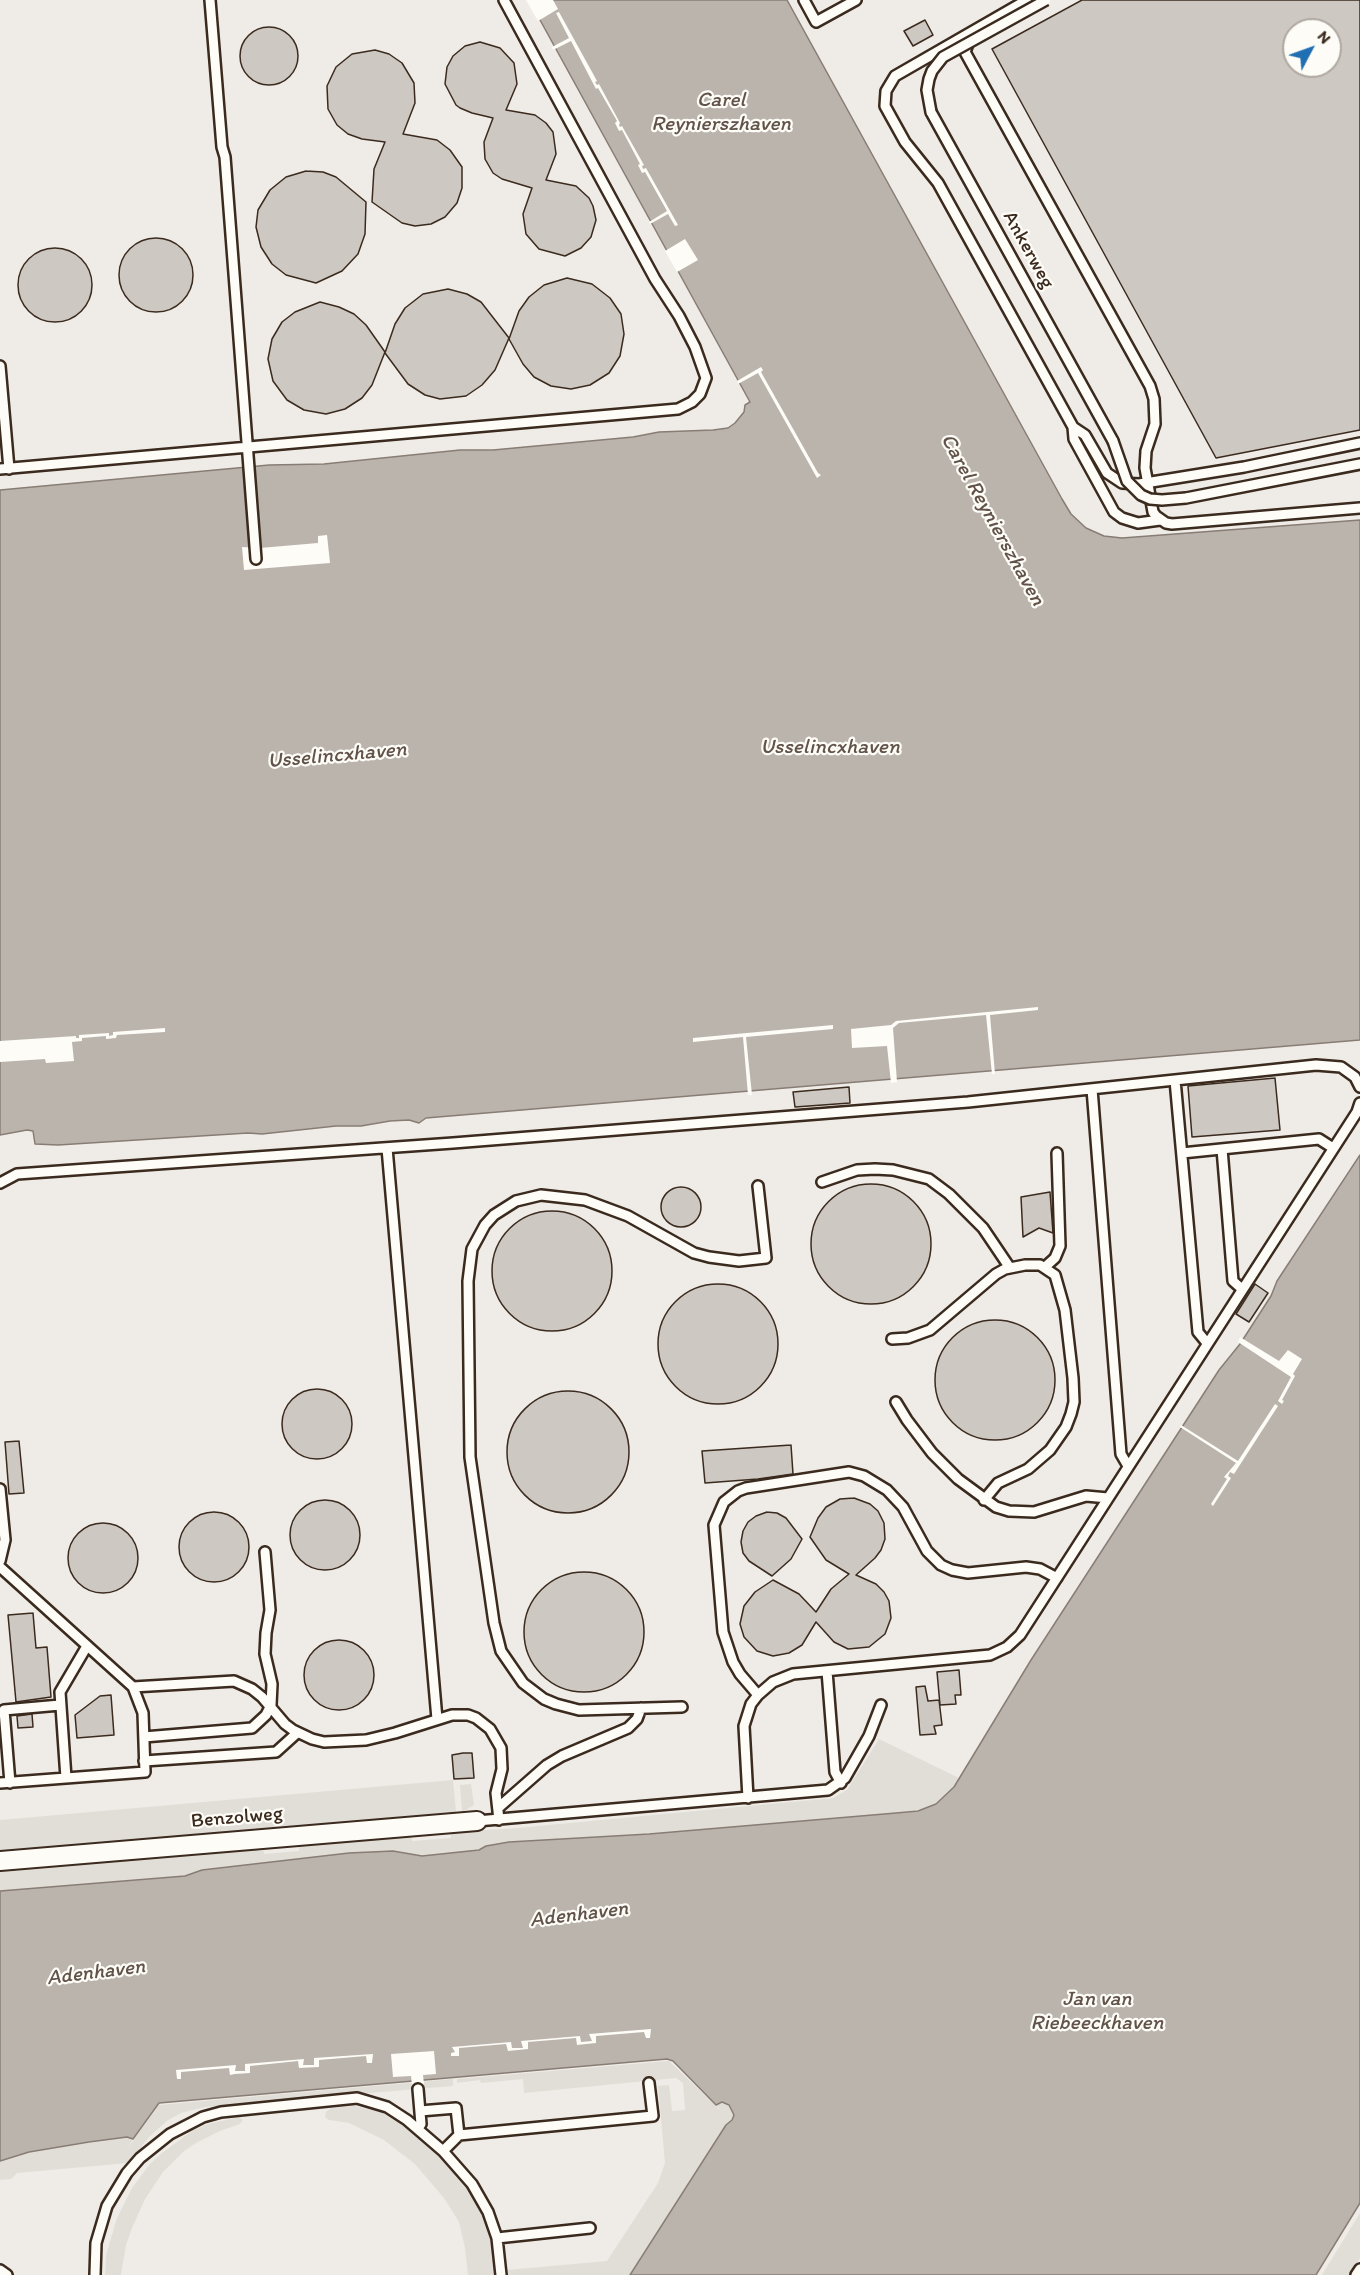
<!DOCTYPE html>
<html>
<head>
<meta charset="utf-8">
<style>
  body { margin:0 }
  #map { position:relative; width:1360px; height:2275px; overflow:hidden; background:#fdfcf7; font-family:Itim,sans-serif }
  canvas { display:block }
  .north { position:absolute; left:1282px; top:18px; width:60px; height:60px; box-sizing:border-box; background:#fdfcf7; border:2px solid #afa8a0; border-radius:50%; rotate:49deg; font-size:16px; font-weight:700; line-height:24px; text-align:center; color:#3b2a1e }
  .north::after { content:''; display:block; margin:auto; width:21px; height:27px; background:#1f6fb2; clip-path:polygon(50% 0,100% 100%,50% 72%,0 100%) }
</style>
</head>
<body>
<div id="map">
<canvas width="1360" height="2275"></canvas>
<div class="north">N</div>
</div>
<script>
const context = document.querySelector('canvas').getContext('2d');
context.lineJoin = 'round';
function paint(path, color) {
  context.fillStyle = color;
  context.fill(path, 'evenodd');
}
function poly(rows) {
  const path = new Path2D();
  for (const r of rows) {
    if (r.length === 3) {
      path.moveTo(r[0] + r[2], r[1]);
      path.arc(r[0], r[1], r[2], 0, 2 * Math.PI);
      continue;
    }
    path.moveTo(r[0], r[1]);
    for (let i = 2; i < r.length; i += 2) path.lineTo(r[i], r[i + 1]);
  }
  return path;
}
function stroke(path, color, width, dash) {
  context.strokeStyle = color;
  context.lineWidth = width;
  context.lineCap = dash ? 'butt' : 'round';
  context.setLineDash(dash || []);
  context.stroke(path);
}
function write(font, color, halo, rows, align = 'center') {
  context.font = font + ' Itim,sans-serif';
  context.lineWidth = 4.5;
  context.setLineDash([]);
  context.textBaseline = 'middle';
  context.strokeStyle = halo;
  context.fillStyle = color;
  for (const [text, x, y, turn = 0] of rows) {
    context.save();
    context.translate(x, y);
    context.rotate((+turn || 0) * Math.PI / 180);
    context.textAlign = isNaN(turn) ? turn : align;
    if (halo) context.strokeText(text, 0, 0);
    context.fillText(text, 0, 0);
    context.restore();
  }
}
paint(poly([
  [0,0,1360,0,1360,2275,0,2275],
  [1294,30,1330,30,1330,66,1294,66]
]), '#efece7');
paint(poly([
  [879,1739,959,1778,954,1787,936,1804,929,1808,896,1813,649,1834,509,1842,486,1846,479,1850,422,1856,413,1856,407,1853,349,1853,202,1870,185,1876,0,1891,0,1870,258,1848,258,1851,264,1851,264,1854,299,1851,299,1845,411,1835,412,1841,451,1838,451,1832,517,1828,833,1798,847,1790],
  [453,1780,456,1812,0,1852,0,1820],
  [471,1784,474,1805,462,1812,460,1785],
  [669,2061,721,2111,716,2105,724,2103,733,2109,734,2115,630,2275,507,2275,507,2270,607,2261,658,2183,665,2163,658,2086,669,2085,672,2111,685,2110,683,2083,676,2078,524,2093,523,2079,481,2083,480,2080,457,2083,457,2079],
  [453,2079,453,2086,205,2107,181,2113,168,2120,150,2136,128,2163,17,2173,11,2179,0,2180,0,2161,29,2152,127,2137,133,2139,127,2149,159,2105],
  [354,2106,379,2111,405,2126,436,2152,459,2177,474,2199,486,2225,494,2254,496,2275,468,2275,465,2248,459,2222,444,2198,415,2164,384,2140,349,2123,329,2120,325,2117,326,2112,331,2108],
  [239,2117,243,2120,240,2124,220,2131,196,2143,184,2151,163,2172,145,2199,132,2228,126,2245,121,2275,105,2275,106,2255,117,2218,132,2188,150,2164,162,2153,192,2131,208,2124],
  [1360,2213,1360,2258,1349,2275,1322,2275]
]), '#e1ded7');
const water = poly([
  [529,0,787,0,1062,499,1071,514,1086,528,1104,536,1122,538,1360,520,1360,1040,426,1118,419,1123,409,1120,390,1121,361,1126,336,1126,262,1134,248,1133,58,1145,35,1144,33,1131,27,1130,0,1135,0,490,269,465,324,464,460,450,493,450,633,437,659,432,713,430,728,428,735,423,744,412,745,405,750,402,529,0],
  [1360,1155,1360,2203,1316,2275,630,2275,726,2125,732,2120,734,2115,729,2105,722,2102,716,2105,673,2061,667,2059,159,2103,133,2139,127,2137,89,2142,29,2152,0,2161,0,1891,185,1876,202,1870,349,1853,393,1851,422,1856,479,1850,486,1846,509,1842,649,1834,896,1813,918,1811,936,1804,954,1787,1031,1660,1219,1370,1240,1344,1271,1296,1277,1281,1360,1155]
]);
paint(water, '#bbb4ad');
stroke(water, '#887d74', 1.5);
paint(poly([
  [526,0,553,0,558,9,538,21],
  [559,12,597,81,595,82,597,85,599,84,620,123,619,125,620,127,622,126,644,165,642,166,643,169,646,168,678,225,675,226,668,214,650,224,649,222,667,211,645,172,642,173,638,165,640,164,622,130,619,131,615,123,617,121,598,88,596,89,571,41,553,50,552,47,569,38,556,13],
  [685,239,698,260,677,272,665,251],
  [761,367,763,370,761,372,818,473,821,475,817,478,758,373,738,384,737,381],
  [327,535,330,563,244,570,242,547,260,548,318,543,318,536],
  [1038,1007,1038,1010,990,1015,995,1074,992,1074,986,1015,899,1023,893,1028,897,1082,891,1083,887,1046,852,1048,851,1029,891,1025,896,1021],
  [833,1025,833,1029,746,1037,752,1095,748,1095,743,1037,693,1042,693,1038],
  [165,1028,165,1032,117,1035,116,1038,106,1039,106,1036,82,1038,82,1041,72,1042,74,1061,46,1063,45,1059,0,1062,0,1041,76,1036,76,1038,79,1038,79,1035,109,1033,109,1036,113,1035,113,1032],
  [1240,1337,1279,1361,1288,1350,1302,1359,1293,1374,1295,1376,1282,1400,1284,1401,1282,1404,1278,1401,1291,1377,1238,1342],
  [1275,1404,1278,1406,1234,1474,1230,1472,1228,1476,1231,1478,1213,1506,1211,1504,1227,1479,1224,1477,1236,1463,1180,1427,1181,1425,1238,1461],
  [651,2029,650,2038,646,2038,644,2032,596,2036,596,2043,577,2045,576,2038,528,2042,528,2049,508,2051,506,2044,459,2048,459,2056,451,2056,451,2053,455,2052,452,2047,511,2042,512,2048,523,2048,521,2041,580,2036,581,2042,592,2041,589,2034],
  [434,2051,436,2074,423,2075,424,2084,412,2085,411,2076,393,2077,391,2054],
  [373,2054,372,2063,367,2063,366,2056,319,2060,319,2067,299,2068,298,2061,250,2066,250,2073,235,2074,230,2075,229,2068,181,2072,181,2079,177,2079,176,2070,236,2065,235,2071,245,2071,245,2064,304,2059,303,2065,314,2065,314,2058]
]), '#fdfcf7');
const building = poly([
  [1082,0,1360,0,1360,430,1216,458,992,49,1082,0],
  [1294,30,1330,30,1330,66,1294,66,1294,30],
  [925,20,933,35,913,46,904,31,925,20],
  [269,56,29],
  [480,42,500,48,514,63,517,84,506,110,535,115,546,123,553,132,556,154,546,180,576,186,589,198,593,206,596,220,591,237,581,248,565,256,539,249,526,234,523,214,532,188,502,179,493,173,485,159,484,142,493,118,472,113,460,108,456,105,445,84,447,67,453,56,465,46,480,42],
  [375,50,389,54,402,63,414,83,415,103,403,134,437,140,450,150,462,167,462,188,457,203,445,217,431,224,415,226,402,223,372,202,374,169,385,142,362,139,348,134,337,125,328,109,327,86,336,67,352,54,375,50],
  [306,171,323,172,336,177,366,202,365,234,358,254,342,271,316,283,286,275,272,264,261,247,256,227,258,210,270,190,286,177,306,171],
  [156,275,37],
  [55,285,37],
  [567,278,592,284,610,298,621,314,624,334,620,356,609,373,590,385,571,389,551,386,534,377,523,364,509,339,519,311,529,297,544,285,567,278],
  [448,289,467,294,481,302,509,338,495,370,482,385,466,396,440,399,425,395,408,384,385,353,395,324,405,308,423,294,448,289],
  [320,302,339,307,354,314,366,325,385,352,372,385,362,398,345,409,326,414,304,410,287,400,273,381,268,359,272,339,282,322,295,312,320,302],
  [1275,1078,1280,1130,1192,1137,1188,1086,1275,1078],
  [849,1087,850,1103,795,1107,793,1092,849,1087],
  [871,1244,60],
  [681,1207,20],
  [1050,1192,1053,1233,1039,1228,1023,1237,1021,1197,1050,1192],
  [552,1271,60],
  [718,1344,60],
  [1255,1284,1268,1293,1249,1322,1236,1314,1255,1284],
  [995,1380,60],
  [317,1424,35],
  [568,1452,61],
  [19,1441,24,1493,9,1494,5,1442,19,1441],
  [791,1445,793,1474,758,1479,705,1483,702,1451,791,1445],
  [854,1498,870,1504,878,1511,884,1523,885,1539,881,1550,875,1558,856,1575,876,1584,884,1592,889,1601,891,1618,885,1634,869,1647,848,1649,834,1642,816,1622,802,1645,789,1653,773,1656,757,1651,744,1637,740,1624,744,1606,755,1592,773,1580,799,1594,816,1612,831,1589,849,1574,826,1560,810,1537,818,1518,826,1507,840,1499,854,1498],
  [325,1535,35],
  [214,1547,35],
  [767,1512,777,1513,786,1518,802,1539,791,1559,772,1576,749,1561,743,1553,741,1542,743,1531,748,1522,756,1516,767,1512],
  [103,1558,35],
  [584,1632,60],
  [33,1613,36,1648,47,1647,51,1697,16,1702,8,1615,33,1613],
  [339,1675,35],
  [959,1670,961,1695,955,1695,956,1704,940,1705,937,1672,959,1670],
  [925,1686,928,1701,939,1700,942,1725,934,1726,936,1734,920,1735,916,1687,925,1686],
  [111,1695,114,1735,77,1738,75,1715,100,1696,111,1695],
  [32,1714,33,1727,18,1728,17,1716,32,1714],
  [463,1753,472,1753,474,1778,454,1779,452,1755,463,1753]
]);
paint(building, '#cdc8c2');
stroke(building, '#3b2a1e', 1.5);
const lane = poly([
  [210,0,222,147,225,157,256,559],
  [804,0,816,22,856,0],
  [1027,0,895,76,886,91,885,106,905,142,938,183,1073,427,1085,435,1107,473,1122,483,1139,484,1244,467,1360,443],
  [969,41,965,52,1150,386,1154,399,1155,424,1146,451,1145,468,1153,512,1156,516,1166,523,1172,524,1360,508],
  [931,112,1113,441],
  [0,366,9,469],
  [1073,427,1074,439,1114,512,1122,518,1138,523,1160,520],
  [0,469,678,409,692,402,700,394,706,378,695,347,679,316,655,279,504,0],
  [1186,498,1360,464],
  [1175,1080,1198,1332,1207,1343],
  [1092,1089,1121,1454,1128,1466],
  [387,1148,437,1719],
  [1222,1149,1233,1281,1242,1289],
  [1182,1153,1319,1139,1333,1148],
  [822,1182,857,1170,875,1169,893,1170,929,1179,949,1194,983,1228,1010,1268],
  [0,1183,17,1174,453,1143,968,1102,1316,1065,1341,1067,1355,1077,1360,1087],
  [1045,1267,1055,1258,1060,1246,1057,1153],
  [892,1339,908,1338,930,1330,996,1274,1005,1269,1025,1265,1040,1265,1055,1275,1065,1310,1073,1378,1074,1402,1071,1414,1066,1427,1050,1450,1028,1469,998,1483,984,1500],
  [896,1402,907,1420,932,1453,958,1479,996,1507,1009,1511,1034,1512,1086,1496,1108,1498],
  [0,1489,5,1540,0,1561],
  [0,1567,133,1687,143,1713,145,1772,0,1783],
  [827,1671,835,1772,841,1783],
  [133,1687,234,1681,252,1689,262,1697,285,1724,293,1730,312,1739,324,1742,366,1740,395,1733,452,1715,468,1715,476,1718,490,1729,501,1748,502,1769,496,1793,499,1820],
  [758,1695,740,1674,733,1662,723,1632,714,1525,724,1502,738,1491,746,1488,849,1472,864,1476,887,1490,903,1507,927,1551,941,1565,952,1570,968,1573,1026,1567,1040,1569,1057,1578],
  [682,1707,579,1710,556,1704,544,1699,523,1683,501,1651,494,1623,470,1457,468,1281,472,1249,485,1225,494,1215,516,1201,541,1195,585,1200,628,1216,694,1253,709,1257,739,1261,766,1258,758,1186],
  [144,1737,252,1728,266,1715,271,1705,272,1684,265,1654,266,1633,270,1610,265,1552],
  [144,1761,276,1752,297,1733],
  [66,1778,60,1692,87,1646],
  [10,1783,4,1710,60,1705],
  [748,1798,744,1726,751,1704,758,1695,773,1682,793,1674,990,1655,1007,1647,1020,1635,1357,1112,1360,1103],
  [498,1808,547,1765,562,1756,628,1728,637,1719,641,1708],
  [477,1821,828,1790,845,1778,869,1736,881,1705],
  [420,2111,456,2108,459,2135],
  [418,2128,421,2124,418,2089],
  [443,2151,459,2135,653,2116,649,2083],
  [497,2238,590,2228],
  [0,2270,7,2275],
  [95,2275,96,2243,107,2206,127,2173,140,2158,170,2134,203,2117,221,2112,357,2098,387,2107,407,2120,443,2151,472,2184,488,2212,497,2238,501,2275],
  [1356,2275,1360,2269]
]);
const street = poly([
  [0,1861,477,1821]
]);
stroke(lane, '#3b2a1e', 14);
stroke(street, '#3b2a1e', 22);
stroke(lane, '#fdfcf7', 9);
stroke(street, '#fdfcf7', 18);
const laneBridge = poly([
  [931,112,927,90,929,79,932,71,943,57,1046,0],
  [1113,441,1127,481,1141,495,1150,499,1162,500,1186,498]
]);
stroke(laneBridge, '#3b2a1e', 14, []);
stroke(laneBridge, '#fdfcf7', 9);
write('20px', '#3b2a1e', '#fdfcf7', [
  ["Ankerweg",1028,250,61],
  ["Benzolweg",237,1818,-5]
]);
write('italic 21px', '#615349', '#fdfcf7', [
  ["Carel",721,101],
  ["Reynierszhaven",721,125],
  ["Carel Reynierszhaven",992,520,61],
  ["Usselincxhaven",830,748],
  ["Usselincxhaven",337,756,-5],
  ["Adenhaven",579,1915,-7],
  ["Adenhaven",96,1973,-7],
  ["Jan van",1097,2000],
  ["Riebeeckhaven",1097,2024]
]);
</script>
</body>
</html>
